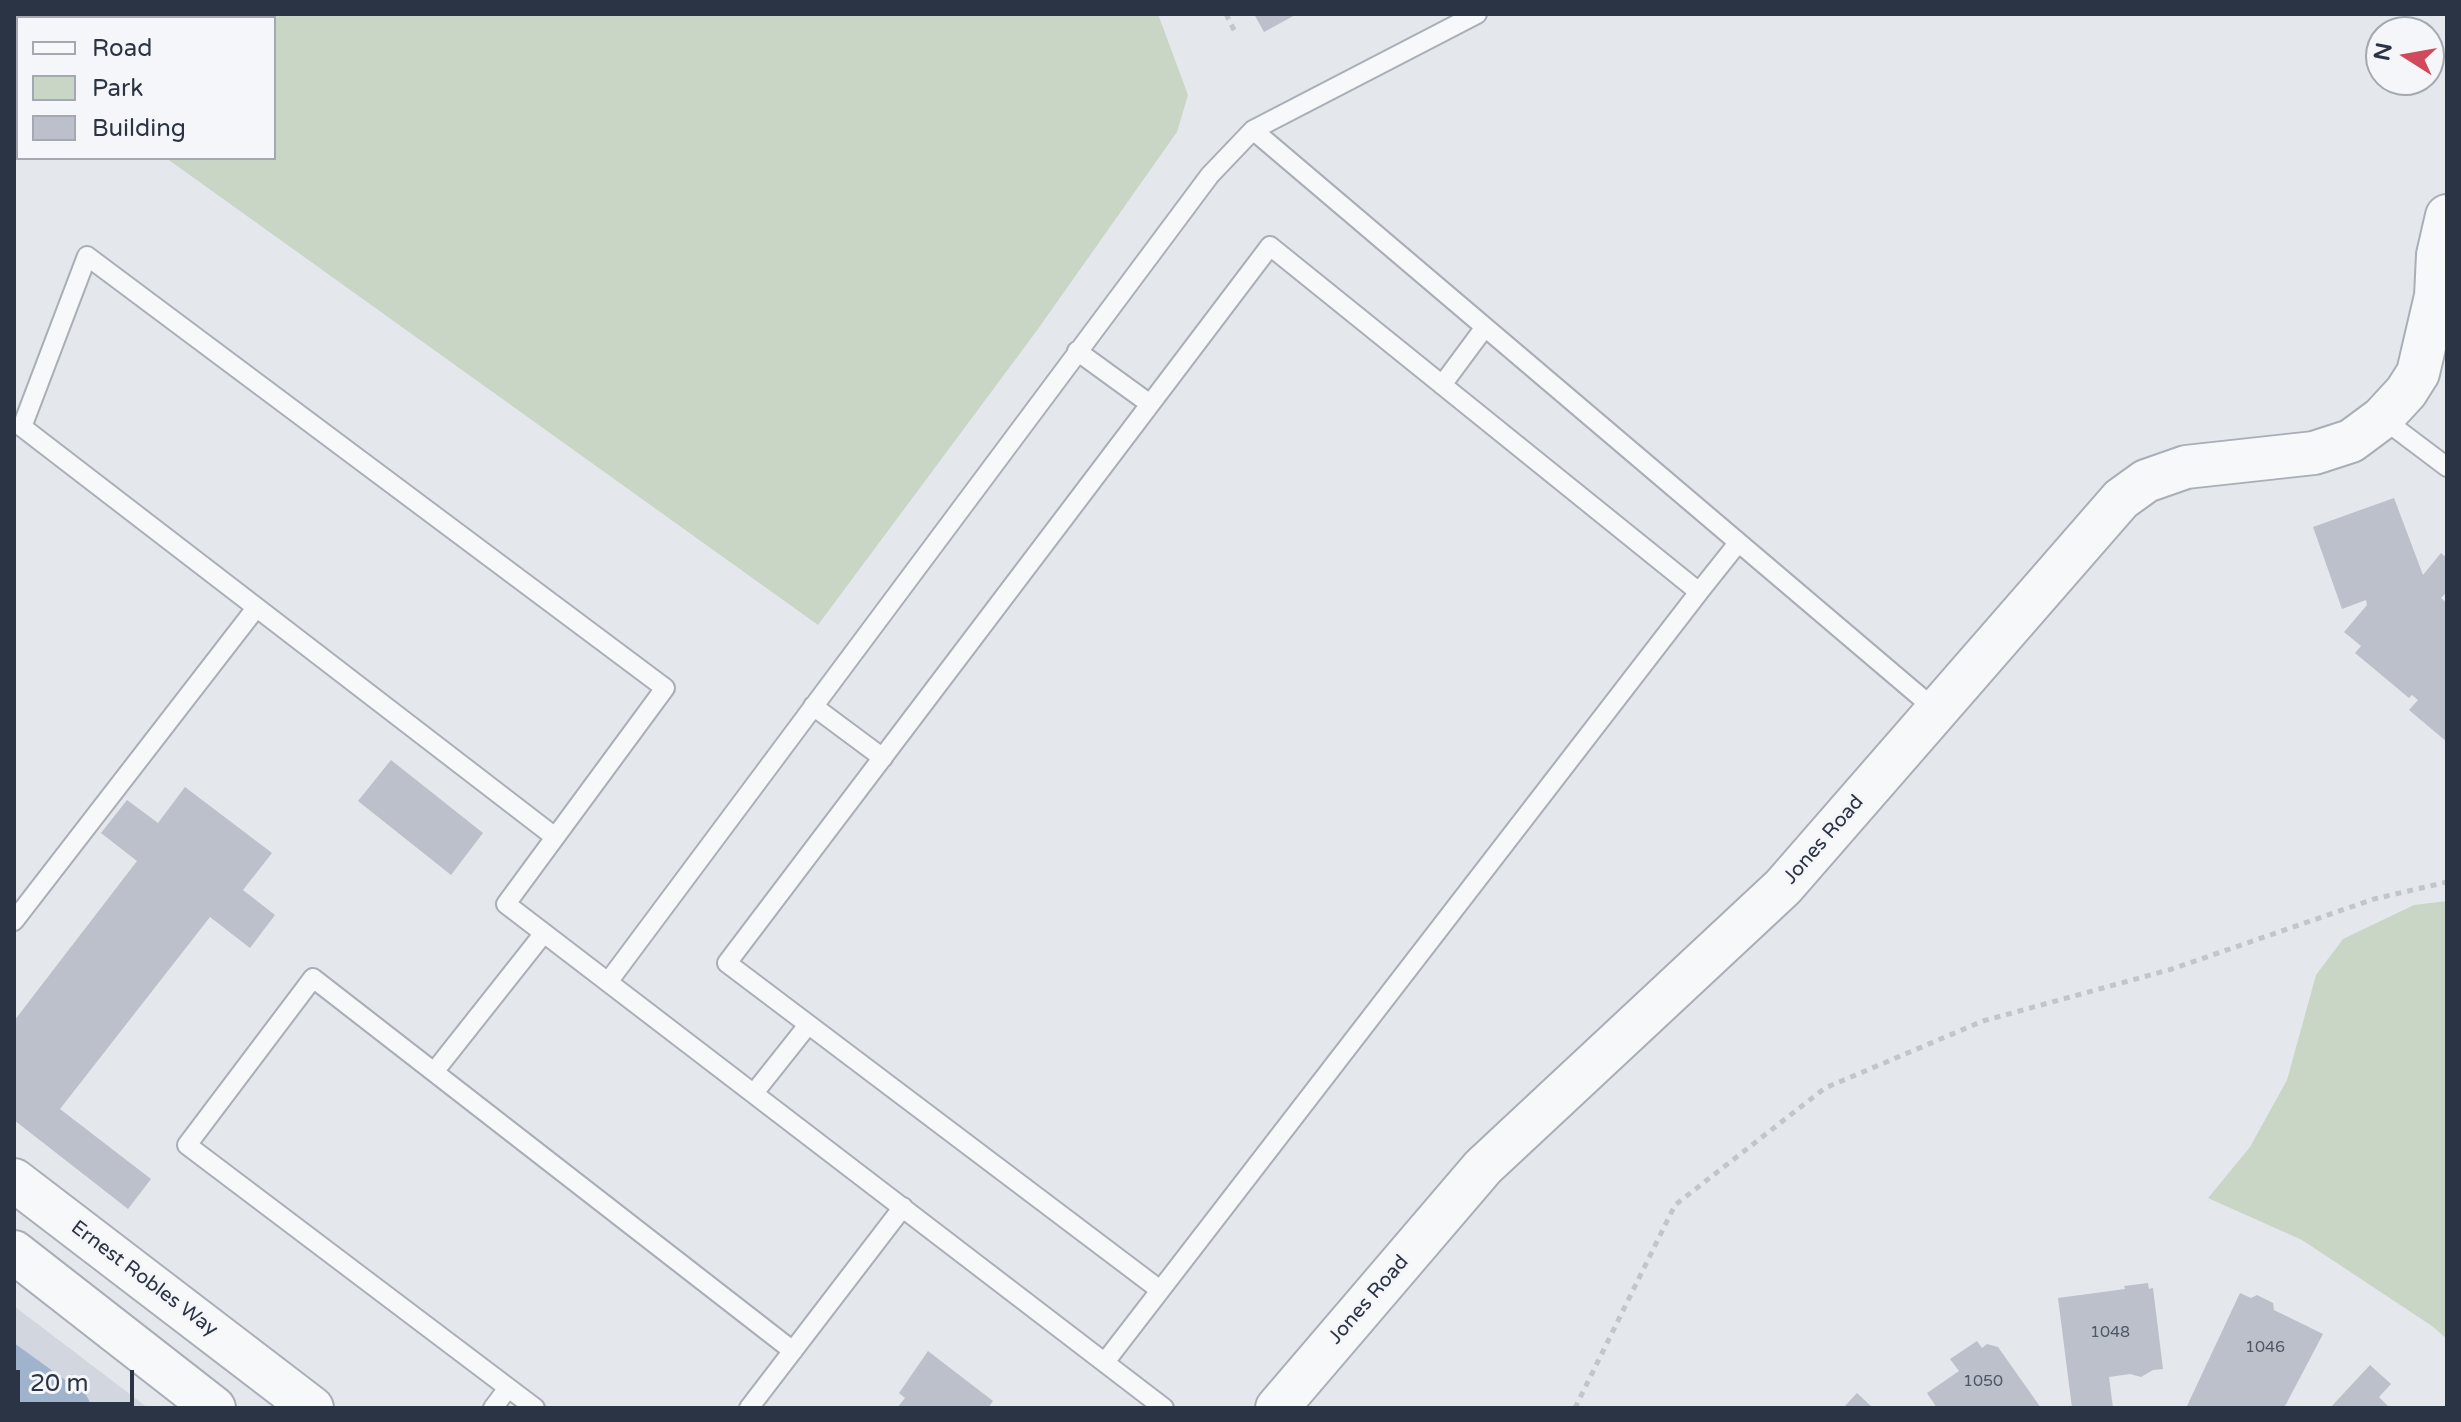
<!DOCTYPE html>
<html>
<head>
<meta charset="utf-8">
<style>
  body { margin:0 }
  #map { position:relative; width:2461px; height:1422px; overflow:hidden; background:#e4e7ec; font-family:"Varela Round",sans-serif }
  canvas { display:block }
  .frame { position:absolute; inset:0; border:16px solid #2b3445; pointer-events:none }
  .legend { position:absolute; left:16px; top:16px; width:260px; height:144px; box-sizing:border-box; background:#f4f6f9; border:2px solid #a4a8b1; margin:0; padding:10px 14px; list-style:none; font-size:24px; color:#2b3445 }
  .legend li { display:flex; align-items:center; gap:16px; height:40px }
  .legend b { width:40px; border:2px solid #a4a8b1 }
  .north { position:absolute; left:2365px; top:16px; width:80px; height:80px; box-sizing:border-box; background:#f4f6f9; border:2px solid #a4a8b1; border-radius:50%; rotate:281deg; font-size:22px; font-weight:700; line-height:32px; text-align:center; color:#2b3445 }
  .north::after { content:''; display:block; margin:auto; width:28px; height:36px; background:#d1495b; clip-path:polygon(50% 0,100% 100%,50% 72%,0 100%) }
  .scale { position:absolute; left:16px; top:1370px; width:118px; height:36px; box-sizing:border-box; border:4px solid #2b3445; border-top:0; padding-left:10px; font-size:24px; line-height:28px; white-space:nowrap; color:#2b3445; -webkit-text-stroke:6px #f4f6f9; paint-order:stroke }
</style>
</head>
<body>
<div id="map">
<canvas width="2461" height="1422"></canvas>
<div class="frame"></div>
<ul class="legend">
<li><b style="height:10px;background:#f7f8fa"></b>Road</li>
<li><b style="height:22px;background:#c9d6c5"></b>Park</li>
<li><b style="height:22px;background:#bbc0ca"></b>Building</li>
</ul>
<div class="north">N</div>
<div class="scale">20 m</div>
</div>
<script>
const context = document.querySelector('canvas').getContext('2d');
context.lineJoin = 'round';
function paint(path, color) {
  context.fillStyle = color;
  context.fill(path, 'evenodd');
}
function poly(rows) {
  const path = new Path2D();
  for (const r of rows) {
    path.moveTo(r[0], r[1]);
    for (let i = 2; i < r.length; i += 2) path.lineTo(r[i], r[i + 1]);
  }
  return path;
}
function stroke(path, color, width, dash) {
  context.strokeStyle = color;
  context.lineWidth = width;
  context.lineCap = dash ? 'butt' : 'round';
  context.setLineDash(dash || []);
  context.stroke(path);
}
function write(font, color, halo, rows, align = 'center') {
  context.font = font + ' "Varela Round",sans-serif';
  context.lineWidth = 6;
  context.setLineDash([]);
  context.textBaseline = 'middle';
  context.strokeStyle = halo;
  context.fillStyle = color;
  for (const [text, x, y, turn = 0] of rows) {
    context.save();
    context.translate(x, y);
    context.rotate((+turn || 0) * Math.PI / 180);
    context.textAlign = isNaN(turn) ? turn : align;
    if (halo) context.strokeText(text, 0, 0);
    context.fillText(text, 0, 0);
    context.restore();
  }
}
paint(poly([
  [14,14,61,14,59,18,18,18,18,114,14,124],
  [14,1306,148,1408,14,1408]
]), '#d2d6de');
paint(poly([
  [134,14,1158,14,1188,95,1177,132,1038,329,818,625,166,158,274,158,274,18,132,18],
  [2447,901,2447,1339,2432,1326,2302,1240,2208,1198,2250,1147,2287,1080,2316,975,2343,939,2414,905]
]), '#c9d6c5');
paint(poly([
  [14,1343,86,1395,93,1408,14,1408]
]), '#9fb4cc');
paint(poly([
  [1254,14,1297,14,1264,32],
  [2394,498,2423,575,2441,553,2447,558,2447,592,2441,598,2447,603,2447,742,2409,710,2418,700,2412,695,2409,698,2355,653,2361,646,2344,632,2367,605,2366,600,2342,609,2313,527],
  [391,760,483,833,451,875,358,801],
  [185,787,272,853,243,890,275,915,250,948,210,917,60,1109,151,1179,128,1209,14,1120,14,1021,137,861,101,833,127,800,158,823],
  [2148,1283,2149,1289,2153,1288,2163,1369,2153,1370,2141,1377,2130,1374,2109,1377,2113,1408,2072,1408,2058,1298,2125,1289,2124,1286],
  [2240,1293,2251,1298,2257,1295,2273,1303,2274,1310,2323,1334,2284,1408,2186,1408],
  [1977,1341,1982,1348,1987,1344,1998,1347,2041,1408,1937,1408,1927,1393,1959,1371,1950,1359],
  [928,1351,993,1401,988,1408,897,1408,905,1398,899,1393],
  [2370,1365,2391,1384,2379,1397,2390,1408,2330,1408],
  [1857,1393,1873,1408,1843,1408]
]), '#bbc0ca');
const service = poly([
  [1253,130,1937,711],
  [1077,351,1150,404],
  [1442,385,1485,327],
  [2382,418,2447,467],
  [1699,592,1738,543],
  [813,706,883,758],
  [555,837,22,427,87,256,665,688,506,904,1164,1408],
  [14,921,256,608],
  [608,982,1210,175,1253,130,1477,14],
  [434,1072,544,933],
  [754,1093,808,1025],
  [1105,1362,1699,592,1270,246,727,963,1160,1290],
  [493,1408,508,1388],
  [535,1408,187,1145,313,978,793,1351],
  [749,1408,903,1207]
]);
const tertiary = poly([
  [14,1180,312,1408],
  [14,1252,214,1408],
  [1277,1408,1483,1167,1783,887,2121,499,2146,481,2186,467,2314,453,2351,441,2382,418,2406,392,2418,373,2436,296,2438,255,2447,216]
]);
stroke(service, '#a9aeb7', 22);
stroke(tertiary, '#a9aeb7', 46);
stroke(poly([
  [1226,14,1236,34],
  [1575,1408,1675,1205,1825,1088,1983,1021,2172,969,2374,899,2447,882]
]), '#c2c5cb', 5, [6, 6]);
stroke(service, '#f7f8fa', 18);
stroke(tertiary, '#f7f8fa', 42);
write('16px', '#4f5766', null, [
  ["1048",2110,1333],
  ["1046",2265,1348],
  ["1050",1983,1382]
]);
write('20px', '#2b3445', '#f4f6f9', [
  ["Jones Road",1824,840,-49],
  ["Ernest Robles Way",144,1279,37],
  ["Jones Road",1369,1300,-49]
]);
</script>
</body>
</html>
